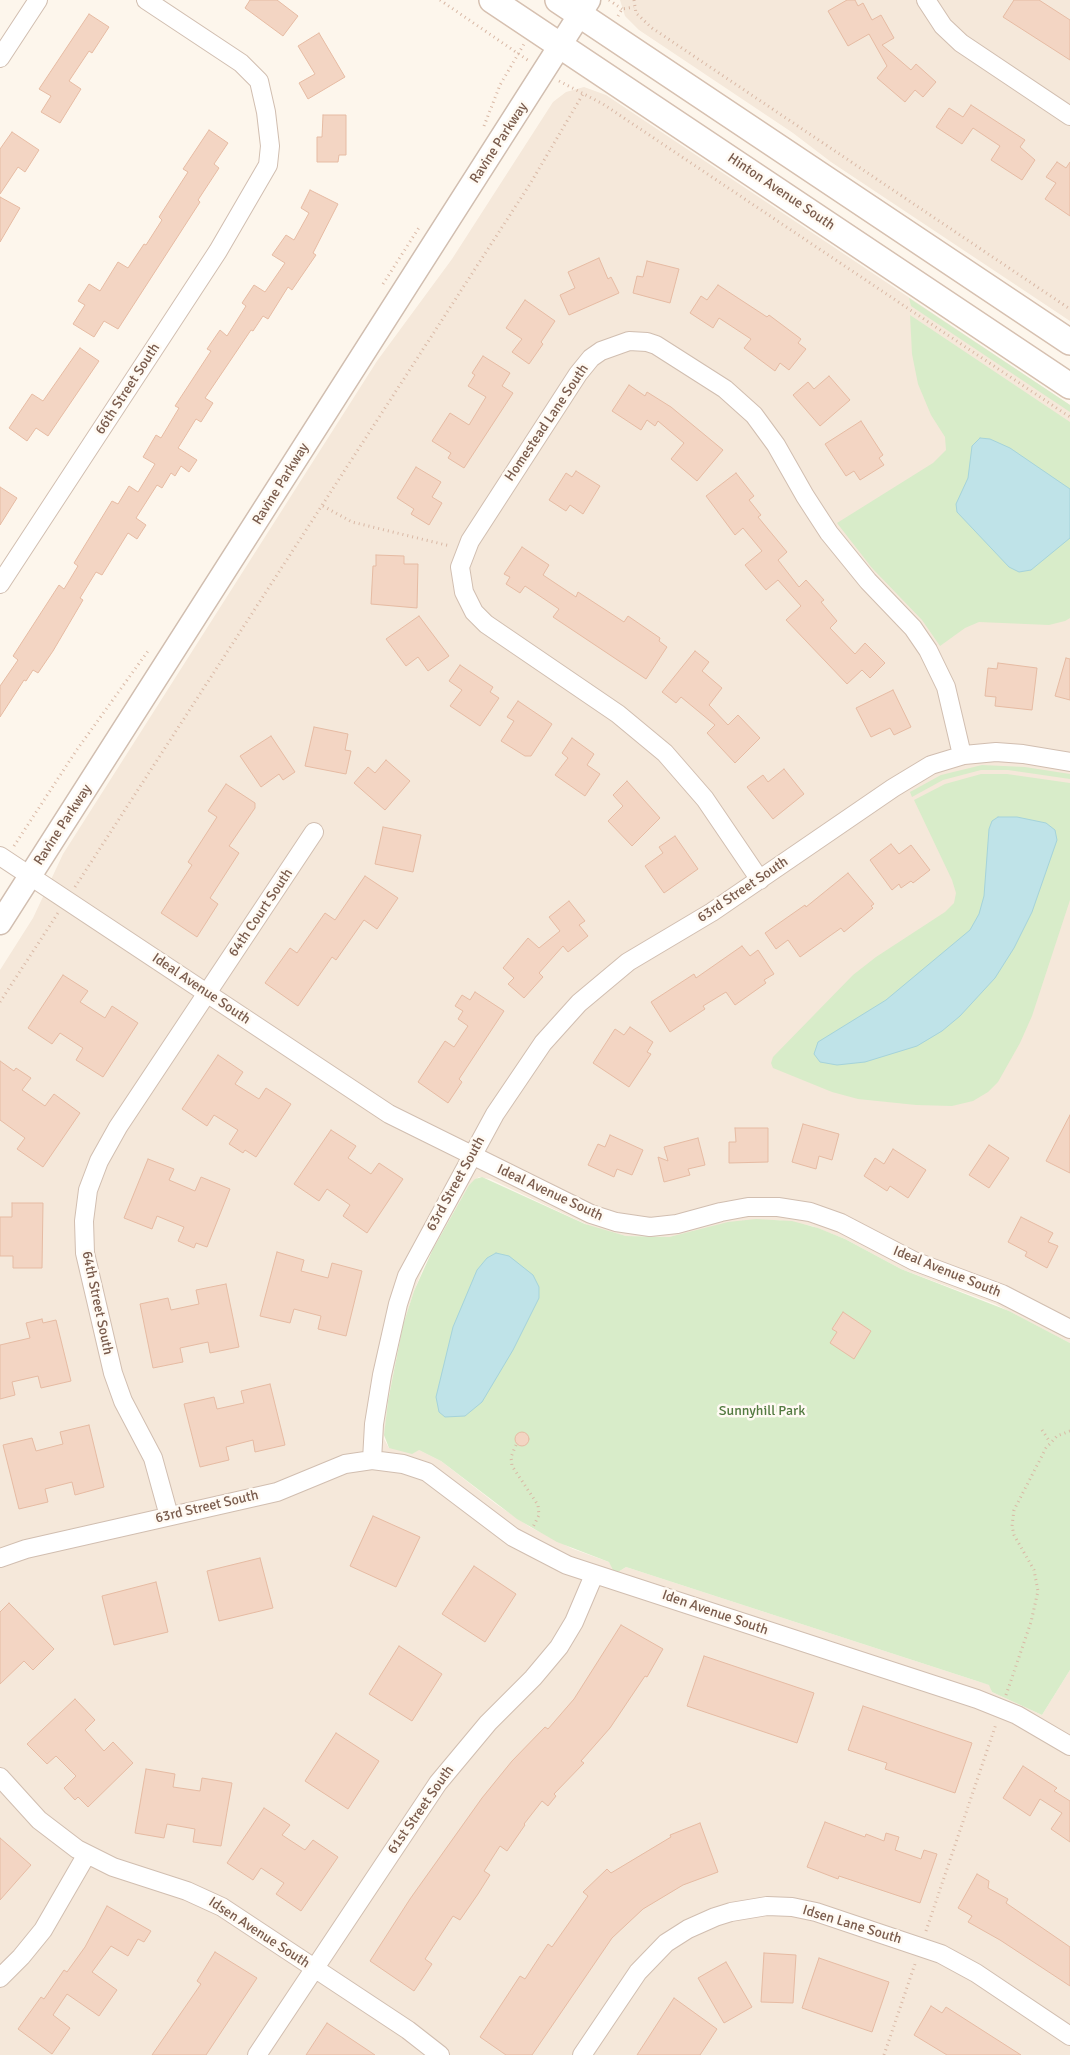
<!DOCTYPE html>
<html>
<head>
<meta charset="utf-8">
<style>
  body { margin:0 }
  canvas { display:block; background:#fdf6ec }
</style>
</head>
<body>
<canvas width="1070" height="2055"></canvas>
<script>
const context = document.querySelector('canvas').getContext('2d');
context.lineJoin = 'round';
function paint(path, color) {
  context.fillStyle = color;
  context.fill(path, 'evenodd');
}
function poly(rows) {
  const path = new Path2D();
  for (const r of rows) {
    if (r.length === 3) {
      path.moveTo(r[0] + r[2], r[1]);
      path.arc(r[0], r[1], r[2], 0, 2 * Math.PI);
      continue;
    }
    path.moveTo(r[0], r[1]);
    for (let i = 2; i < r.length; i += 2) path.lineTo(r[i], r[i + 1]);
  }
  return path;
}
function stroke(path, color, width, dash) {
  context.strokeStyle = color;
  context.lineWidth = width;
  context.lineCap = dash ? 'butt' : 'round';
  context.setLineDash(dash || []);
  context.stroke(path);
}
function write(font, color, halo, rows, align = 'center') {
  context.font = font + ' Signika,sans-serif';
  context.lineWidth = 5;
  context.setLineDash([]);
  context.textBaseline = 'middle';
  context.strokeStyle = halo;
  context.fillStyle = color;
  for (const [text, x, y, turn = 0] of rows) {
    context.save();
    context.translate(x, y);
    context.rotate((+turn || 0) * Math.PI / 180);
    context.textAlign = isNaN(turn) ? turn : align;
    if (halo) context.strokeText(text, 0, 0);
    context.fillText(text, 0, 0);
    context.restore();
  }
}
paint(poly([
  [620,0,1070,0,1070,321,831,162,793,133,639,30,625,16],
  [584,87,606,95,1070,405,1070,1343,995,1304,901,1269,845,1239,812,1226,778,1220,741,1221,669,1237,626,1236,592,1227,490,1179,479,1177,469,1185,426,1261,414,1291,403,1325,388,1401,384,1439,389,1448,419,1450,441,1461,496,1504,530,1527,573,1549,609,1562,618,1572,626,1567,980,1682,990,1685,992,1692,1042,1715,1070,1670,1070,2055,0,2055,0,970,33,918,63,854,377,361,452,259,553,102,566,92]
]), '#f5e8da');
paint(poly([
  [909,298,1070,405,1070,412,911,306],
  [910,315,1070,422,1070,618,1065,621,1049,625,979,622,965,628,940,646,922,620,872,568,837,523,933,463,946,450,945,437,931,415,918,384,912,354],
  [982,765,1025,767,1070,774,1070,779,1008,770,981,770,943,780,912,797,910,792,941,775],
  [981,774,1007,774,1070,783,1070,900,1032,1016,1020,1043,998,1082,988,1092,973,1101,952,1106,916,1105,858,1099,832,1092,773,1068,771,1063,773,1057,853,975,876,957,945,912,954,903,956,893,952,880,914,800,945,784],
  [482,1177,585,1224,626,1236,669,1237,728,1222,756,1219,792,1221,818,1228,845,1239,901,1269,1009,1311,1070,1343,1070,1670,1042,1715,992,1692,989,1685,980,1682,626,1567,618,1572,613,1570,609,1562,557,1542,517,1519,441,1461,419,1450,412,1454,389,1448,384,1435,388,1401,403,1325,414,1291,433,1249,469,1185,475,1179]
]), '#d8ecc9');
const water = poly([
  [980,438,990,439,1010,448,1070,489,1070,538,1031,570,1019,572,1009,567,957,512,956,504,968,478,972,446,980,438],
  [998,817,1017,817,1046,823,1055,830,1057,840,1032,912,1014,948,995,978,960,1016,942,1031,917,1046,865,1062,837,1065,820,1062,814,1054,818,1042,886,1000,970,930,979,914,984,896,989,829,992,821,998,817],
  [496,1253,509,1256,533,1275,539,1287,539,1298,513,1350,482,1402,465,1416,445,1417,439,1412,436,1397,453,1327,477,1270,487,1258,496,1253]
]);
paint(water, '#bfe3e8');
stroke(water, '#a5d3da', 1);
const building = poly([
  [250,0,277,0,298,16,283,36,245,8,250,0],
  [847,0,855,0,858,6,863,3,872,20,881,15,894,38,882,45,911,70,916,64,936,82,923,97,915,90,905,102,877,78,887,66,869,34,848,46,828,11,847,0],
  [1014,0,1039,0,1070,20,1070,60,1003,17,1014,0],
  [89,14,109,27,92,53,89,51,69,81,81,89,60,123,41,112,51,96,39,89,89,14],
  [319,33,345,77,308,99,299,83,315,74,298,46,319,33],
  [971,105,1025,140,1020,147,1035,160,1022,180,991,160,1000,146,973,128,962,144,936,127,949,108,963,117,971,105],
  [323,115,346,115,346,155,339,155,338,162,317,162,317,137,322,137,323,115],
  [209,130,228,143,214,164,219,168,198,200,200,202,118,329,104,321,94,337,73,324,85,305,78,301,89,284,100,291,118,262,128,268,144,244,146,245,162,220,159,217,188,172,183,169,209,130],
  [12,132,39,150,25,172,18,167,0,194,0,149,12,132],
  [1057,162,1066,168,1070,162,1070,216,1045,199,1056,183,1046,177,1057,162],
  [310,190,338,204,313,253,316,255,292,290,288,287,268,319,263,316,253,331,251,330,205,398,213,403,201,422,196,419,178,448,197,460,189,472,181,466,175,476,171,473,162,488,157,485,136,518,146,525,137,539,128,533,102,575,96,572,80,598,83,600,53,651,38,673,33,670,26,681,24,680,0,717,0,686,18,660,13,656,59,585,64,589,78,566,74,563,112,501,118,504,129,486,138,492,155,464,143,457,156,435,161,438,179,408,175,406,211,351,207,349,220,330,227,336,246,306,242,303,254,285,265,292,285,263,272,255,286,235,294,240,309,213,301,208,310,190],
  [0,197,20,208,0,242,0,197],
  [599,258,608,279,611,277,619,293,569,315,560,295,575,288,568,272,599,258],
  [647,261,679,269,670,303,633,293,637,276,643,277,647,261],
  [718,285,767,317,769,315,801,339,798,343,806,349,789,370,780,363,775,371,744,348,751,339,719,318,713,328,690,313,701,296,707,300,718,285],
  [525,300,555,321,541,342,543,344,529,364,512,352,522,339,506,328,525,300],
  [80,348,99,361,48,436,36,428,27,441,9,428,32,394,43,401,80,348],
  [483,356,510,373,502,386,513,393,464,468,448,458,451,453,432,441,450,413,469,425,486,397,468,386,475,375,472,373,483,356],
  [829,376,850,400,820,426,793,395,808,382,814,389,829,376],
  [629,385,645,396,647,392,671,407,723,450,697,481,671,459,684,443,658,421,655,426,647,420,641,430,612,411,629,385],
  [861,421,883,455,879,458,884,465,860,480,854,471,846,476,825,444,861,421],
  [416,467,441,482,432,497,442,503,429,525,411,514,414,509,397,498,416,467],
  [576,471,600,486,583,514,570,505,566,511,549,500,566,473,572,477,576,471],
  [736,473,754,496,749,500,761,515,758,517,787,552,778,560,799,587,806,580,824,600,821,602,837,621,830,628,855,654,865,643,885,663,870,678,862,670,847,684,786,620,801,606,778,580,766,590,745,565,762,551,743,528,735,535,706,496,736,473],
  [0,487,17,498,0,525,0,487],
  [522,547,549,565,543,575,576,597,578,592,624,622,628,616,660,638,659,641,667,647,646,679,553,617,559,609,525,586,520,593,506,584,510,577,504,574,522,547],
  [376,555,404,556,404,564,418,564,417,608,371,604,373,566,376,566,376,555],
  [419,616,449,656,428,671,418,657,406,666,386,639,419,616],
  [695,651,709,662,702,671,722,688,709,705,728,725,738,715,760,738,735,763,707,733,715,725,681,697,676,703,662,692,695,651],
  [1066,658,1070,659,1070,700,1055,696,1066,658],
  [998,663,1037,668,1032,710,995,706,996,697,985,696,988,668,997,669,998,663],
  [460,665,493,687,490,692,499,698,480,726,450,706,462,690,449,681,460,665],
  [893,690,911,727,894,735,890,728,871,737,856,708,893,690],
  [518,701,552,724,531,756,525,756,501,741,514,721,507,717,518,701],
  [314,727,348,734,345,750,351,751,346,774,305,766,314,727],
  [271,736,295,772,283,780,279,774,261,787,240,756,271,736],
  [572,738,594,754,587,765,600,774,585,796,555,775,568,758,562,753,572,738],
  [386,760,410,781,385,810,354,783,368,767,375,773,386,760],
  [784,769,804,794,773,819,747,787,763,775,768,782,784,769],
  [627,781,660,818,632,846,608,821,623,806,613,795,627,781],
  [226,784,255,803,255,808,229,846,239,853,210,898,218,904,197,937,161,913,192,865,188,862,217,817,208,811,226,784],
  [383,827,421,835,413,872,375,864,383,827],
  [675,836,698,869,664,893,645,866,663,853,659,847,675,836],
  [891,844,899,854,911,845,930,870,913,883,911,881,901,888,899,884,892,890,870,860,891,844],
  [848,873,874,904,871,906,873,908,844,932,841,928,800,957,788,940,776,949,765,933,805,905,806,907,848,873],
  [365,876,398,898,377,929,364,920,336,960,332,957,298,1006,265,983,290,948,297,953,325,913,335,920,365,876],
  [569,901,585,921,579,925,588,936,568,952,563,946,539,973,543,977,524,998,508,984,514,978,503,968,528,938,539,948,560,931,549,917,569,901],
  [742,946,750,956,758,950,774,974,764,980,766,983,735,1005,726,992,703,1006,705,1009,670,1032,651,1002,694,974,696,978,742,946],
  [63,975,88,991,80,1002,105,1018,112,1006,138,1023,103,1077,76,1060,83,1048,60,1033,52,1044,28,1028,63,975],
  [475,992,504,1011,459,1079,462,1082,448,1103,418,1082,445,1041,454,1047,468,1026,458,1019,463,1011,455,1006,462,995,470,1000,475,992],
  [630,1027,653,1042,647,1052,651,1054,629,1087,593,1063,615,1029,624,1035,630,1027],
  [218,1055,243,1072,235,1084,259,1099,266,1088,291,1104,256,1157,245,1150,243,1153,229,1144,238,1130,214,1115,207,1126,182,1109,218,1055],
  [0,1061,14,1071,16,1068,31,1078,22,1090,45,1106,54,1094,80,1113,43,1167,17,1149,25,1138,0,1120,0,1061],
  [1070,1115,1070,1173,1046,1161,1070,1115],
  [803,1124,839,1134,832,1160,819,1156,816,1169,792,1162,803,1124],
  [735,1128,768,1128,768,1162,729,1163,729,1142,736,1142,735,1128],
  [331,1130,356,1146,348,1158,371,1174,379,1163,403,1179,367,1233,343,1216,350,1205,327,1189,319,1201,294,1184,331,1130],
  [610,1135,643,1150,632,1175,617,1169,614,1177,588,1165,598,1144,605,1147,610,1135],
  [698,1138,705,1165,688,1169,690,1175,664,1182,658,1157,668,1161,664,1147,698,1138],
  [989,1145,1009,1158,989,1188,969,1175,989,1145],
  [893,1149,926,1170,908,1198,890,1186,887,1191,864,1176,875,1158,884,1164,893,1149],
  [148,1159,174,1169,169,1180,195,1191,201,1177,230,1189,207,1247,196,1243,194,1248,178,1241,184,1227,157,1216,152,1229,124,1218,148,1159],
  [12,1203,43,1203,42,1268,13,1268,13,1256,0,1256,0,1217,12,1217,12,1203],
  [1021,1217,1053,1233,1048,1242,1058,1246,1047,1268,1025,1256,1027,1252,1008,1242,1021,1217],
  [277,1252,304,1260,301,1271,328,1278,332,1263,362,1271,346,1336,318,1329,321,1316,294,1309,290,1323,260,1316,277,1252],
  [226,1284,239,1347,210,1353,208,1342,180,1348,183,1362,153,1368,140,1304,168,1298,171,1310,199,1304,196,1290,226,1284],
  [843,1312,871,1331,854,1359,830,1343,837,1332,832,1329,843,1312],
  [42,1319,43,1323,56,1320,71,1381,41,1388,38,1376,12,1382,15,1395,0,1399,0,1345,30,1338,26,1323,42,1319],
  [270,1384,285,1445,255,1452,253,1440,226,1447,229,1460,200,1467,184,1404,214,1397,217,1409,244,1403,241,1391,270,1384],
  [89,1425,104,1487,75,1495,72,1482,45,1489,48,1502,19,1509,3,1445,32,1438,36,1451,63,1444,60,1432,89,1425],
  [522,1439,7],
  [373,1516,420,1537,396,1587,350,1566,373,1516],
  [260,1558,273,1608,219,1621,207,1571,260,1558],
  [474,1566,516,1594,485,1642,442,1614,474,1566],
  [156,1582,168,1632,114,1645,102,1596,156,1582],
  [9,1603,54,1649,33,1670,24,1661,0,1684,0,1612,9,1603],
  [621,1625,663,1649,647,1677,645,1676,610,1728,581,1761,584,1763,554,1794,556,1796,548,1806,542,1801,524,1824,525,1825,507,1851,500,1846,484,1871,490,1875,478,1894,460,1920,453,1916,425,1959,432,1964,414,1991,370,1961,410,1899,482,1798,512,1761,545,1727,548,1729,574,1699,621,1625],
  [399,1646,442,1674,412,1721,369,1694,399,1646],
  [704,1656,814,1693,797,1743,687,1706,704,1656],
  [75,1699,95,1720,85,1730,104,1751,113,1742,133,1763,88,1807,78,1797,75,1800,64,1788,76,1776,56,1756,47,1764,27,1744,75,1699],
  [863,1706,972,1743,955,1793,885,1769,887,1763,848,1750,863,1706],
  [336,1733,379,1761,348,1809,305,1781,336,1733],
  [1023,1766,1057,1788,1054,1791,1070,1801,1070,1842,1051,1829,1062,1813,1040,1799,1030,1816,1003,1798,1023,1766],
  [146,1769,175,1774,173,1787,200,1791,202,1778,232,1783,221,1846,193,1842,195,1829,167,1824,164,1838,135,1833,146,1769],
  [264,1808,290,1825,282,1835,305,1850,313,1840,338,1857,301,1911,276,1894,284,1883,261,1868,253,1880,227,1863,264,1808],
  [825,1822,865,1837,866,1834,884,1841,886,1833,899,1837,895,1850,921,1859,924,1850,937,1854,920,1903,839,1876,838,1879,807,1867,825,1822],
  [700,1823,718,1872,683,1885,643,1909,612,1938,532,2055,506,2055,480,2037,520,1976,525,1979,548,1944,552,1947,588,1896,583,1892,607,1869,611,1873,671,1837,670,1835,700,1823],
  [0,1838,31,1865,0,1900,0,1838],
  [977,1874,989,1881,988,1888,1008,1899,1006,1903,1070,1947,1070,1986,1000,1940,968,1922,972,1916,958,1908,977,1874],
  [107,1906,151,1931,144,1942,138,1939,128,1956,111,1946,92,1972,117,1990,99,2016,67,1994,53,2015,70,2028,52,2054,18,2029,41,1997,44,1999,64,1970,67,1972,85,1947,107,1906],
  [215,1952,257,1978,206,2055,152,2055,201,1984,197,1981,215,1952],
  [764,1953,796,1955,793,2003,761,2002,764,1953],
  [819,1958,889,1982,872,2032,802,2008,819,1958],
  [726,1962,752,2007,724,2023,698,1978,726,1962],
  [674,1998,717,2029,700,2055,637,2055,674,1998],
  [931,2006,942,2013,946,2007,1021,2055,947,2055,914,2035,931,2006],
  [327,2023,375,2055,306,2055,327,2023]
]);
paint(building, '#f3d5c3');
stroke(building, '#e6bba3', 1);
const minor = poly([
  [926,0,943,26,961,43,1070,116],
  [0,58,38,0],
  [0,584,218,251,268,165,270,146,266,112,259,81,241,63,146,0],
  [0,856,389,1114,591,1214,616,1222,650,1227,677,1224,721,1212,748,1207,778,1207,810,1212,841,1223,914,1261,1002,1294,1070,1329],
  [760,880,705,799,665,753,618,714,486,624,474,612,464,592,460,567,470,541,578,374,591,358,601,351,629,341,647,342,656,345,725,389,754,415,776,445,805,496,829,533,868,581,913,628,928,650,946,687,962,755],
  [372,1460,403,1464,427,1472,513,1537,567,1565,977,1699,1017,1715,1070,1746],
  [169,1516,153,1458,123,1401,113,1373,85,1253,84,1221,88,1190,99,1161,118,1127,314,832],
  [0,1558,26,1549,277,1492,345,1464,372,1460,374,1424,382,1375,398,1304,407,1276,495,1114,543,1043,579,1003,628,962,712,912,893,788,931,765,964,755,996,752,1023,754,1070,762],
  [0,1777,39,1820,77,1849,113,1867,187,1891,222,1907,408,2030,440,2055],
  [0,1978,21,1957,43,1930,87,1854],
  [257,2055,438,1783,488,1723,533,1678,559,1647,574,1622,594,1575],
  [582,2055,638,1972,666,1943,688,1929,715,1917,731,1912,767,1906,792,1907,816,1912,941,1954,976,1973,1070,2036]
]);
const tertiary = poly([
  [0,923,589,0]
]);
const secondary = poly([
  [492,0,1070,386],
  [558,0,1070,342]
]);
stroke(minor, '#d1beb0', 20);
stroke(tertiary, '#d1beb0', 25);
stroke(secondary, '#d6c0b0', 28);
stroke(poly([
  [440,0,529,61],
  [609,0,622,9],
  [634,0,636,13,652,28,1070,309],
  [618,16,622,9,634,7],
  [559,81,603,104,1070,417],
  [484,126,500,85,524,44],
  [383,284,420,226],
  [323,506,352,522,450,546],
  [14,846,76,751,148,651],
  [75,887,530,184,583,94],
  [0,1002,58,913],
  [1042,1430,1050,1442],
  [516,1445,511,1457,512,1466,538,1505,539,1515,533,1527],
  [1006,1695,1031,1622,1038,1591,1034,1570,1014,1535,1012,1526,1014,1510,1046,1448,1057,1436,1070,1431],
  [926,1931,996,1724],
  [884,2055,916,1961]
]), '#d9b8a5', 3, [1, 4]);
stroke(minor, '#fff', 18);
stroke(tertiary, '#fff', 22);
stroke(secondary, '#fff', 25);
write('14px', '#7a5c4d', '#fffaf3', [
  ["Ravine Parkway",499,143,-57],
  ["Hinton Avenue South",781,192,34],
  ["66th Street South",128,389,-57],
  ["Homestead Lane South",547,423,-56],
  ["Ravine Parkway",281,484,-58],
  ["Ravine Parkway",63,825,-57],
  ["63rd Street South",743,890,-34],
  ["64th Court South",261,913,-56],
  ["Ideal Avenue South",201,989,34],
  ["63rd Street South",456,1184,-61],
  ["Ideal Avenue South",550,1193,25],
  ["Ideal Avenue South",947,1272,22],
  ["64th Street South",97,1303,78],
  ["63rd Street South",207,1507,-13],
  ["Iden Avenue South",715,1613,19],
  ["61st Street South",421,1810,-55],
  ["Idsen Lane South",852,1925,17],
  ["Idsen Avenue South",259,1933,33]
]);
write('14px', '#537a41', '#fffaf3', [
  ["Sunnyhill Park",762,1411]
]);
</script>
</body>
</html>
